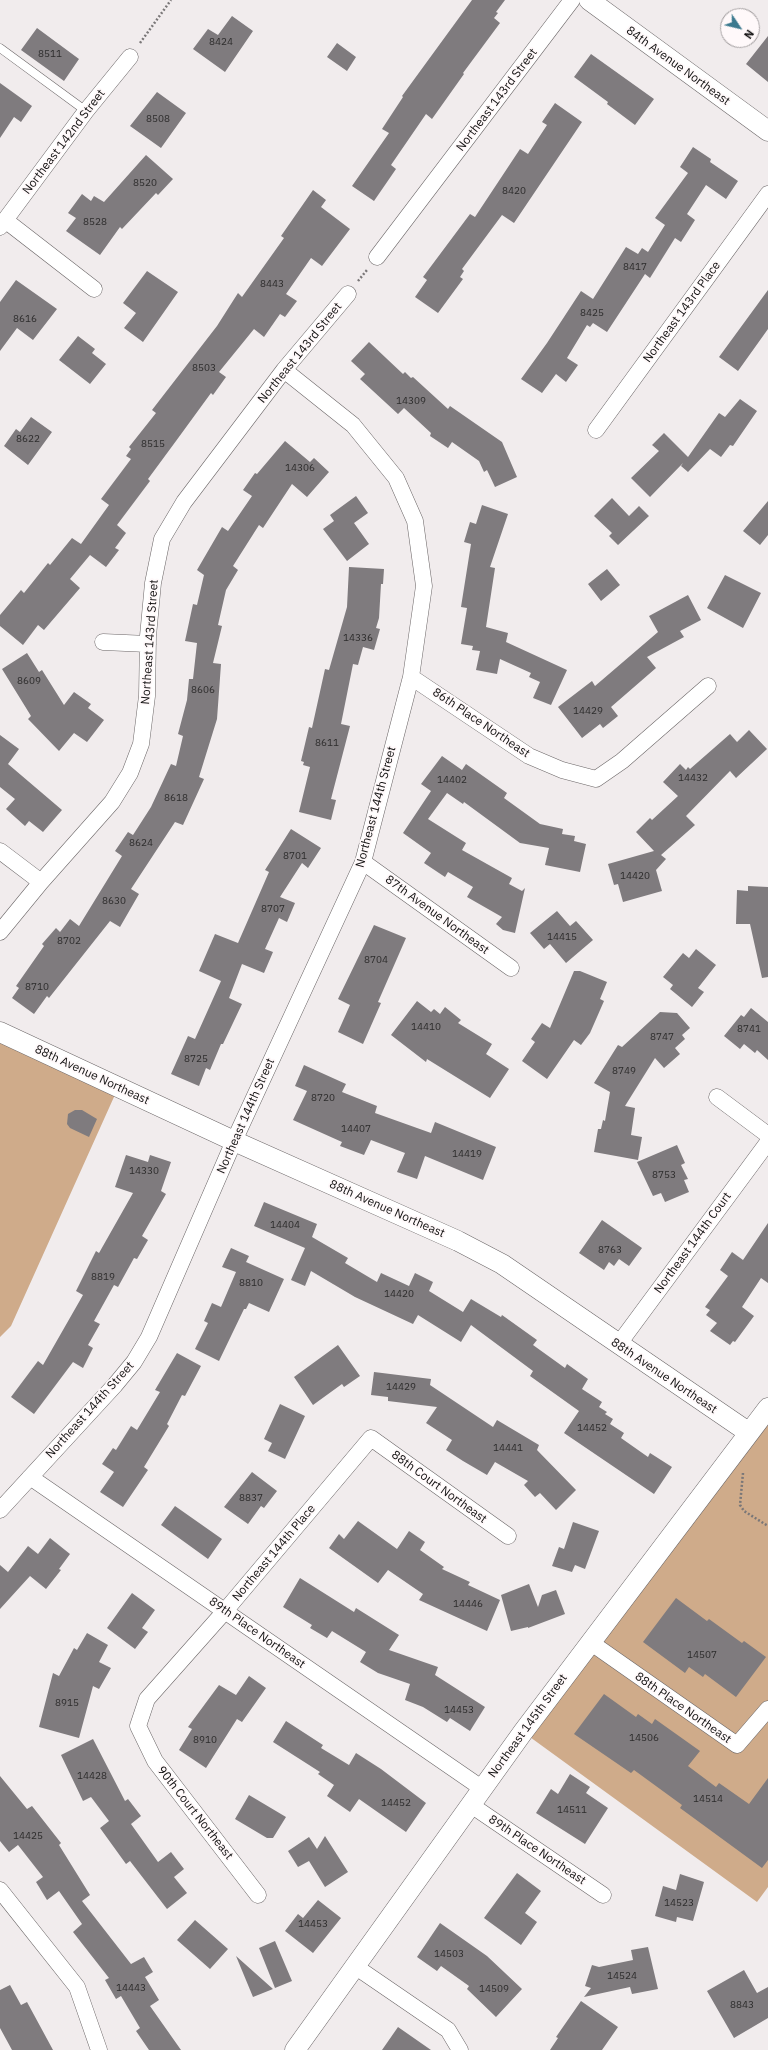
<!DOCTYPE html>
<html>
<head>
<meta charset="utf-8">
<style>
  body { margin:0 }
  #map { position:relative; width:768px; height:2050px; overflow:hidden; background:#f1eced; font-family:"IBM Plex Sans",sans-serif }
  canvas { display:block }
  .north { position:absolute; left:720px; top:8px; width:40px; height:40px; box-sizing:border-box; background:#fff9fa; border:1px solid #a09c9d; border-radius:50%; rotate:125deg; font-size:11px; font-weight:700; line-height:16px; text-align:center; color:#121111 }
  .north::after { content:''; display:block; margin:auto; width:14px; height:18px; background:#3b798e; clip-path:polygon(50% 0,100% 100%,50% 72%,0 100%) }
</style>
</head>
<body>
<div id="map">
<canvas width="768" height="2050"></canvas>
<div class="north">N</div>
</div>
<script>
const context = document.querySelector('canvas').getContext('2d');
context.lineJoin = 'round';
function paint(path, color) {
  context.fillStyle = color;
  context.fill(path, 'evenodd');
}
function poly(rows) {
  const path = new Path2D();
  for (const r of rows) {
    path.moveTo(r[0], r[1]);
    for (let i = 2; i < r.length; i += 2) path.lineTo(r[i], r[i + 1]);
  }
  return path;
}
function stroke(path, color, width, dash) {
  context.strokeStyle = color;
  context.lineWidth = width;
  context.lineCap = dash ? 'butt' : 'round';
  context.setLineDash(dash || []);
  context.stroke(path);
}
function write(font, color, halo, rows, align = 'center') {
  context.font = font + ' "IBM Plex Sans",sans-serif';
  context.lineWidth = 3.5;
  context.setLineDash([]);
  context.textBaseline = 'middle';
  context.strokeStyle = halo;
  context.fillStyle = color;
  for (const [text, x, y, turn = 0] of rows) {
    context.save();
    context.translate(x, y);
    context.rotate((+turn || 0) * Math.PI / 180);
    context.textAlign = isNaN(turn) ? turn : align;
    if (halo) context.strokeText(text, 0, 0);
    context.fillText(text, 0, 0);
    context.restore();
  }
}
paint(poly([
  [0,1032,118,1088,11,1326,0,1337],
  [768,1411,768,1887,757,1902,523,1732]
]), '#cfab8a');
paint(poly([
  [472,0,505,0,496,12,498,13,494,18,500,23,463,73,464,74,432,119,426,114,391,165,396,169,374,201,352,186,389,133,382,129,403,97,402,96],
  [232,16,253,31,225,72,193,49,208,29,218,35],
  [37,28,79,59,64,81,21,50],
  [768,36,768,82,746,64],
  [337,43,356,57,347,71,327,57],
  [591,54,654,99,635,125,607,104,608,102,574,77],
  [0,83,32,106,21,122,14,117,0,138],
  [157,92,186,113,161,148,130,126],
  [555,103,582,122,514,223,502,215,462,269,464,271,460,277,463,279,438,313,415,297,427,280,423,277,470,214,475,217,520,149,528,154,547,125,542,122],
  [693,147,711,159,710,162,738,181,726,199,706,185,687,214,695,220,681,242,675,238,650,278,645,274,607,332,593,323,590,327,587,325,567,358,578,365,566,382,556,374,542,393,521,379,547,343,581,291,593,299,626,247,638,254,642,248,648,252,665,225,655,218,688,173,680,167],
  [146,155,173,179,158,195,156,193,122,229,120,227,100,255,66,231,76,218,68,213,82,194,91,201,94,196,104,202],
  [313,190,326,200,321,207,350,229,322,266,311,258,286,294,297,301,285,317,280,314,264,337,254,329,219,372,226,377,213,395,211,393,176,441,148,479,150,481,117,525,126,533,115,548,119,550,106,567,90,555,70,579,80,588,44,630,38,625,23,645,0,626,0,615,21,590,24,593,48,563,50,565,72,538,81,544,109,505,101,499,131,459,126,456,131,449,129,447,156,413,152,410,217,326,238,293,242,297,284,238,281,236],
  [147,271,178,292,143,342,124,328,136,313,123,303],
  [16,280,57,309,33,340,17,328,0,351,0,302],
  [768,290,768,329,738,371,719,357],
  [78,336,95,349,92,353,106,364,90,384,59,360],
  [369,342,403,374,405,372,411,378,413,377,448,409,450,406,502,442,517,477,495,487,487,470,484,472,479,461,452,442,448,448,430,436,431,433,404,408,398,414,360,379,365,374,351,361],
  [740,399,757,411,733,446,730,445,721,457,710,449,688,472,681,466,683,463,650,497,631,478,659,451,652,445,664,433,688,457,719,413,725,417],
  [31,417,52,432,28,465,4,446,16,429,20,432],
  [285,441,310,462,314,458,329,472,307,497,292,484,263,528,259,525,233,566,238,570,226,590,218,625,222,626,213,663,221,664,217,719,199,777,204,779,183,825,175,822,131,889,139,894,120,927,110,921,49,998,47,996,34,1014,12,998,19,988,16,986,44,946,42,944,56,928,60,932,70,919,79,926,122,856,115,851,128,832,133,835,151,807,171,764,176,766,183,736,178,734,187,700,189,679,193,679,197,643,185,641,193,604,197,605,204,575,197,570,222,527,228,531,252,496,243,490,255,473,257,474],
  [356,496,368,513,354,523,369,544,347,561,323,529,334,521,330,515],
  [612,498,629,516,639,506,649,516,618,545,609,536,612,533,594,516],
  [768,501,768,535,760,545,743,531],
  [482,505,508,514,490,567,495,568,486,627,508,633,506,642,567,670,551,705,533,698,540,682,529,677,531,673,500,659,497,674,476,670,480,651,472,650,473,646,461,644,467,608,461,607,471,544,464,542,470,522,476,524],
  [349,567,384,569,383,584,381,584,379,618,376,628,380,629,374,650,363,647,358,665,353,664,341,724,350,726,331,799,336,800,331,820,299,812,310,767,303,765,304,762,301,761,309,727,312,728,325,669,329,670,347,607],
  [607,569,620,585,601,601,588,584],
  [725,575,761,593,743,628,707,608],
  [688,595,701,620,680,631,684,637,647,657,656,668,611,707,618,716,603,728,600,724,582,738,558,707,592,681,595,686,658,632,649,616],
  [27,653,39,672,42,670,64,705,74,692,91,704,88,708,104,720,87,742,74,733,59,751,28,719,31,716,2,669],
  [749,730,767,749,736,778,730,771,686,816,695,825,661,855,666,859,656,870,662,891,623,902,618,884,614,885,608,864,654,851,636,832,650,818,652,820,678,796,663,782,680,764,686,770,688,767,690,769,730,734,737,742],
  [0,735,19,749,8,764,62,810,43,832,29,821,25,826,6,809,15,799,0,787],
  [442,756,462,770,466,764,507,793,504,798,540,824,563,829,562,834,575,836,574,841,586,844,580,872,545,865,549,848,520,843,464,802,463,804,447,793,428,819,466,843,462,850,512,878,509,884,522,891,525,888,515,933,503,930,496,924,502,917,467,897,473,887,448,872,445,877,424,863,431,853,403,833,431,791,421,784],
  [291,829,321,848,308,868,302,863,280,897,295,903,287,922,279,918,265,949,273,952,264,973,242,964,229,998,242,1004,223,1044,221,1044,210,1070,206,1068,199,1086,171,1074,188,1036,195,1039,221,981,199,971,215,934,238,943,269,872,265,870],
  [748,886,768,887,768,977,762,978,750,924,736,924,737,890,748,891],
  [557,911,570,926,576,921,593,940,566,963,550,944,544,949,530,933],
  [374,925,406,938,378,1002,381,1003,363,1044,338,1032,350,1005,338,999],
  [696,949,716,965,698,988,704,992,692,1007,670,989,673,985,663,977,683,953,689,958],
  [574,971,580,971,607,982,600,999,604,1001,590,1033,581,1045,574,1040,547,1079,522,1061,535,1042,531,1039,542,1023,550,1028],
  [417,1001,431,1012,434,1009,440,1014,445,1007,461,1020,458,1023,492,1044,486,1054,509,1069,490,1098,427,1059,426,1062,391,1035],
  [751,1008,768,1022,768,1060,757,1050,755,1053,744,1044,740,1049,724,1036,741,1015,744,1017],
  [660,1012,677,1013,690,1028,682,1035,685,1039,675,1048,680,1054,664,1068,655,1058,625,1106,635,1108,631,1135,642,1137,638,1160,594,1152,598,1129,601,1129,603,1120,605,1121,610,1092,594,1083,618,1045,622,1047],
  [304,1065,346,1084,342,1092,377,1106,375,1113,431,1133,435,1122,496,1147,483,1180,425,1156,417,1179,397,1172,405,1153,371,1140,364,1155,340,1146,342,1142,293,1120,307,1091,295,1086],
  [75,1110,82,1110,97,1119,89,1137,70,1128,67,1124,68,1114],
  [677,1145,685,1163,681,1165,688,1179,684,1180,689,1192,665,1202,661,1193,653,1196,637,1162],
  [126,1155,148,1162,150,1155,171,1162,161,1191,166,1194,142,1236,148,1240,137,1259,134,1258,118,1287,114,1285,94,1321,100,1324,88,1345,93,1348,83,1368,73,1362,34,1414,11,1397,38,1361,43,1365,83,1295,76,1291,96,1251,99,1253,133,1193,115,1187],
  [264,1202,317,1224,312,1237,348,1258,345,1263,377,1282,381,1273,409,1286,415,1273,433,1282,429,1291,463,1312,471,1299,501,1317,502,1315,537,1340,533,1345,565,1368,567,1364,588,1379,582,1389,602,1402,599,1407,607,1412,605,1414,613,1419,610,1424,624,1433,621,1438,648,1457,650,1453,672,1467,654,1494,564,1433,579,1411,530,1376,533,1371,471,1325,461,1342,418,1315,413,1324,355,1297,311,1271,305,1286,291,1280,305,1248,254,1226],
  [602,1220,642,1248,629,1266,619,1259,614,1266,609,1262,604,1270,579,1253],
  [768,1223,768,1283,761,1278,742,1307,754,1316,735,1342,733,1341,730,1345,710,1331,717,1323,706,1315,710,1310,705,1307,728,1276,720,1270,732,1252,743,1260],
  [231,1248,249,1256,246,1262,284,1279,269,1312,249,1303,246,1309,244,1309,219,1361,195,1349,208,1323,204,1321,212,1303,221,1307,236,1272,222,1267],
  [338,1345,360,1376,344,1387,342,1384,313,1405,294,1377],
  [177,1353,201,1366,185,1396,182,1395,167,1424,169,1426,144,1467,148,1470,123,1507,100,1492,114,1472,102,1464,113,1448,116,1450,131,1426,137,1430,160,1392,155,1390],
  [374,1372,431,1379,430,1385,493,1427,497,1420,539,1445,537,1450,576,1490,556,1510,540,1493,535,1497,524,1485,528,1481,495,1462,487,1475,463,1461,446,1450,452,1440,426,1423,437,1407,388,1401,388,1397,371,1395],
  [280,1404,305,1416,285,1459,268,1451,272,1443,264,1439],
  [252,1472,277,1491,264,1508,261,1506,248,1524,224,1507],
  [175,1506,222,1539,208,1559,161,1525],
  [358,1521,397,1549,409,1531,425,1542,420,1550,444,1567,442,1569,470,1582,468,1585,500,1600,487,1631,419,1600,423,1594,388,1570,378,1583,329,1548,339,1534,344,1539],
  [573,1522,599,1531,585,1569,575,1565,572,1572,552,1566,559,1547,564,1549],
  [50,1538,70,1554,59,1569,61,1570,46,1589,30,1576,0,1609,0,1565,8,1572,28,1546,38,1554],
  [300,1578,354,1612,356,1608,399,1635,389,1650,438,1667,435,1675,485,1707,470,1731,450,1718,447,1722,423,1707,405,1700,410,1684,378,1673,360,1662,366,1652,332,1631,327,1638,310,1628,312,1625,283,1607],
  [529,1584,538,1607,542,1595,556,1590,565,1614,528,1628,528,1627,511,1631,501,1595],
  [132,1593,155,1610,142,1628,148,1632,135,1649,107,1628],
  [676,1598,707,1621,709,1619,742,1643,744,1641,766,1657,736,1697,705,1674,703,1677,689,1667,685,1673,643,1642],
  [87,1633,108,1645,99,1662,111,1668,99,1689,93,1686,79,1738,39,1727,53,1673,59,1676,74,1648,77,1650],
  [249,1676,266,1688,242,1722,237,1719,206,1768,179,1750,192,1729,188,1727,219,1685,236,1695],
  [604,1694,636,1717,638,1714,652,1724,655,1719,700,1751,688,1766,716,1787,719,1783,749,1804,768,1778,768,1860,762,1868,680,1808,682,1805,634,1770,631,1773,574,1734],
  [286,1721,323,1745,321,1748,349,1765,356,1753,381,1769,426,1803,406,1832,359,1799,350,1812,327,1796,334,1785,318,1774,320,1772,273,1742],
  [93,1739,125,1801,128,1799,141,1816,131,1824,158,1862,171,1852,184,1869,174,1877,187,1893,167,1909,130,1861,126,1864,100,1828,109,1821,91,1797,83,1801,61,1755],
  [570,1774,590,1787,586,1793,608,1808,585,1844,536,1813,551,1789,558,1794],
  [0,1776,27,1809,32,1806,61,1843,59,1845,90,1895,82,1901,131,1964,144,1957,153,1972,145,1977,159,2000,150,2006,181,2050,149,2050,136,2031,140,2028,121,1996,116,1999,105,1980,109,1978,73,1932,82,1924,59,1891,47,1900,36,1882,43,1877,18,1845,9,1852,0,1841],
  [249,1795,286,1817,273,1838,267,1838,235,1819],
  [325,1836,348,1872,325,1887,309,1861,298,1867,288,1851,309,1837,317,1849],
  [517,1873,541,1891,525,1913,537,1922,521,1945,484,1918],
  [680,1874,704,1882,693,1921,677,1917,676,1922,655,1916,663,1886,676,1890],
  [318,1900,341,1918,313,1953,285,1931,298,1914,303,1918],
  [195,1920,228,1949,210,1969,177,1940],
  [440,1923,487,1956,522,1989,496,2017,467,1989,469,1986,441,1966,437,1971,417,1957],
  [275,1941,292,1981,275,1988,259,1948],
  [648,1947,658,1989,632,1994,630,1987,584,1997,591,1988,585,1986,592,1965,599,1967,633,1960,631,1950],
  [236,1956,273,1989,253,1997],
  [744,1970,757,1993,768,1987,768,2018,734,2038,707,1991],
  [10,1985,21,2005,27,2002,53,2050,12,2050,0,2028,0,1990],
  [581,2001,618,2027,602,2050,550,2050,558,2038,556,2037],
  [398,2027,431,2050,382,2050]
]), '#7f7b7e');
const service = poly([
  [0,48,86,111]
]);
const minor = poly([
  [5,220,94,289],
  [0,227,86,111,130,57],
  [377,257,572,0],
  [596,430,768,194],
  [103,642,148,644],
  [411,677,529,756,562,770,596,779,622,761,708,686],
  [0,851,41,882],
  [363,862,511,968],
  [0,932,41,882,112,802,130,773,141,744,147,696,148,636,153,583,162,539,184,502,284,370,348,294],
  [717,1097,768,1135],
  [618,1345,768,1142],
  [30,1477,483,1789],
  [0,1510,115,1385,134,1362,149,1337,234,1141,363,862,411,677,424,586,415,521,396,478,353,425,284,370],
  [590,1642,737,1745,768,1709],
  [471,1805,603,1895],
  [0,1890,77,1987,99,2050],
  [258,1895,155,1761,138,1726,147,1699,225,1611,371,1438,508,1536],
  [356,1967,448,2030,460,2050]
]);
const tertiary = poly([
  [589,0,768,131],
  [0,1032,234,1141,458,1241,502,1264,748,1432],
  [295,2050,523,1732,768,1408]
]);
stroke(service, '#6b6667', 9);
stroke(minor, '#6b6667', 17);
stroke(tertiary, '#6b6667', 21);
stroke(poly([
  [140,43,171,0],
  [358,281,367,270],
  [743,1473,740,1505,744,1511,768,1526]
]), '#7a7778', 2.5, [2, 2]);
stroke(service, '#fff', 8);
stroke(minor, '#fff', 16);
stroke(tertiary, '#fff', 20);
write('10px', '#2d2c2c', null, [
  ["8424",221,42],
  ["8511",50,54],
  ["8508",158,119],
  ["8520",145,183],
  ["8420",514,191],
  ["8528",95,222],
  ["8417",635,267],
  ["8443",272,284],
  ["8425",592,313],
  ["8616",25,319],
  ["8503",204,368],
  ["14309",411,401],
  ["8622",28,439],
  ["8515",153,444],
  ["14306",300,468],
  ["14336",358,638],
  ["8609",29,681],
  ["8606",203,690],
  ["14429",588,711],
  ["8611",327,743],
  ["14432",693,778],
  ["14402",452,780],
  ["8618",176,798],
  ["8624",141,843],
  ["8701",295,856],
  ["14420",635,876],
  ["8630",114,901],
  ["8707",273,909],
  ["14415",562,937],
  ["8702",69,941],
  ["8704",376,960],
  ["8710",37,987],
  ["14410",426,1027],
  ["8741",749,1029],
  ["8747",662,1037],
  ["8725",196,1059],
  ["8749",624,1071],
  ["8720",323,1098],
  ["14407",356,1129],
  ["14419",467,1154],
  ["14330",144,1171],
  ["8753",664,1175],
  ["14404",285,1225],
  ["8763",610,1250],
  ["8819",103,1277],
  ["8810",251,1283],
  ["14420",399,1294],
  ["14429",401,1387],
  ["14452",592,1428],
  ["14441",508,1448],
  ["8837",251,1498],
  ["14446",468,1604],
  ["14507",702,1655],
  ["8915",67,1703],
  ["14453",459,1710],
  ["14506",644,1738],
  ["8910",205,1740],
  ["14428",92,1776],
  ["14514",708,1799],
  ["14452",396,1803],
  ["14511",572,1810],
  ["14425",28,1836],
  ["14523",679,1903],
  ["14453",313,1924],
  ["14503",449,1954],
  ["14524",622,1976],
  ["14443",131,1988],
  ["14509",494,1989],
  ["8843",742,2005]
]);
write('12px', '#121111', '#fff9fa', [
  ["84th Avenue Northeast",678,66,36],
  ["Northeast 143rd Street",497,100,-53],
  ["Northeast 142nd Street",64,142,-53],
  ["Northeast 143rd Place",682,312,-54],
  ["Northeast 143rd Street",300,353,-51],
  ["Northeast 143rd Street",150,642,-86],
  ["86th Place Northeast",481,723,34],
  ["Northeast 144th Street",376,807,-75],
  ["87th Avenue Northeast",437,915,36],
  ["88th Avenue Northeast",92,1075,25],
  ["Northeast 144th Street",246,1116,-66],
  ["88th Avenue Northeast",387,1209,24],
  ["Northeast 144th Court",693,1243,-54],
  ["88th Avenue Northeast",664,1376,34],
  ["Northeast 144th Street",90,1410,-48],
  ["88th Court Northeast",439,1487,36],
  ["Northeast 144th Place",274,1553,-50],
  ["89th Place Northeast",257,1633,35],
  ["88th Place Northeast",683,1708,35],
  ["Northeast 145th Street",528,1726,-54],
  ["90th Court Northeast",195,1813,52],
  ["89th Place Northeast",537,1850,34]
]);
</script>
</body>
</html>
